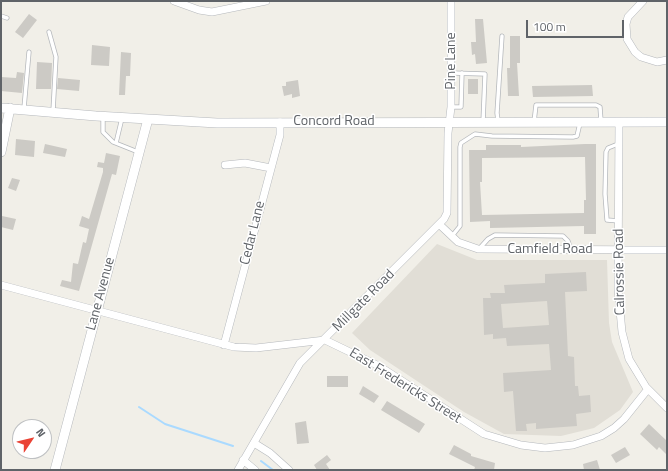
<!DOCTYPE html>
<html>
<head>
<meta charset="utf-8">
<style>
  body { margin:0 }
  #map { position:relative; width:668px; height:471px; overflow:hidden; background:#f1efe8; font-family:"Titillium Web",sans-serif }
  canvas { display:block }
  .frame { position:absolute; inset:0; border:2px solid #5f6368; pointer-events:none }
  .north { position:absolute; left:12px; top:419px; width:40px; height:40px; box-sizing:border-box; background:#fff; border:1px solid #bfc1c3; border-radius:50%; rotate:55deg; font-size:11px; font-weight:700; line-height:16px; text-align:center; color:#5f6368 }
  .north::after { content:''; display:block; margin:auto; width:14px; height:18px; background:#ea4335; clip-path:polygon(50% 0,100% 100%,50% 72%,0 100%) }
  .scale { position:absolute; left:526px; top:20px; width:98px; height:18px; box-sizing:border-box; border:2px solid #5f6368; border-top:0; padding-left:5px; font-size:12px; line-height:14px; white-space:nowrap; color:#5f6368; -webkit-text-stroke:3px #fff; paint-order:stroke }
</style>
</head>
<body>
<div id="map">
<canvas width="668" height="471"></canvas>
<div class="frame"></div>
<div class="north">N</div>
<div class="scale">100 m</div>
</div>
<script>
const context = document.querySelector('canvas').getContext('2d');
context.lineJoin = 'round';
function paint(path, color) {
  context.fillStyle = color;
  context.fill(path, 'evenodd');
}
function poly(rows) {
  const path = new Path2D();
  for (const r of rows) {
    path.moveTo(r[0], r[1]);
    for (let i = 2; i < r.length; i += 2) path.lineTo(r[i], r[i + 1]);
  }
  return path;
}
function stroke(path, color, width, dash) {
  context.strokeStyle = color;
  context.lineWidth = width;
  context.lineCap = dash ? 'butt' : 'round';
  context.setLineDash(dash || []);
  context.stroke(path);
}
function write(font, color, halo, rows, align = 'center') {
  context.font = font + ' "Titillium Web",sans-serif';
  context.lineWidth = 3;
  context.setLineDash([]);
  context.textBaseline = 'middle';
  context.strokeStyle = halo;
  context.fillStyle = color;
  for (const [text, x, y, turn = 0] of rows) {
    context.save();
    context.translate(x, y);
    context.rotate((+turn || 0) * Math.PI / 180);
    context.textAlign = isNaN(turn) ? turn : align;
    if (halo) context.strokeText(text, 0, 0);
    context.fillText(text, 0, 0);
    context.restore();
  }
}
paint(poly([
  [437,244,477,260,607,260,609,323,612,342,633,392,620,410,594,428,561,436,504,434,464,412,370,350,352,333]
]), '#e1ded6');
stroke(poly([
  [139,407,165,424,233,446],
  [261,461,273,470]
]), '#aadaff', 2);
paint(poly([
  [29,14,37,20,23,38,15,32],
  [475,19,483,19,487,63,476,64,475,54,472,55,471,42,476,42],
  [510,36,520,36,520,63,517,63,519,96,508,96,507,68,510,68],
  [92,45,110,47,109,66,91,65],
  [121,52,131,53,130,76,126,76,125,95,119,95],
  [37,62,52,63,51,89,36,89],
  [17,72,24,73,22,93,1,91,1,77,16,78],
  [58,78,80,80,79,91,57,89],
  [468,79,478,79,478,94,468,94],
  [298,80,300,96,292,98,292,94,284,96,282,86,286,86,286,82],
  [592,85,593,96,533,97,532,86],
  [16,139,35,141,34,157,15,155],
  [45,144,67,149,65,157,43,153],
  [585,144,596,144,596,234,584,234,584,226,490,228,490,221,470,222,469,150,486,150,486,145,521,145,521,147],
  [585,157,586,200,584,200,584,213,482,215,480,182,482,182,482,158],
  [106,153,120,156,116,175,112,174,79,291,60,286,62,280,71,282,73,263,78,264,83,242,86,243,89,229,79,226,82,216,89,219,103,172,103,168,97,167,98,162,104,163],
  [12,178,20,180,16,191,8,188],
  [2,216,16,219,13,230,1,227],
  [586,272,587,291,565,292,568,356,574,357,575,386,578,386,579,396,590,395,591,412,576,414,577,426,536,429,536,423,526,424,527,431,516,431,513,391,504,392,503,373,551,370,549,344,507,346,506,338,493,339,493,334,484,335,483,298,491,298,490,293,505,293,504,285,545,283,545,274],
  [547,301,549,325,503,328,501,304],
  [327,376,348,376,348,387,327,387],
  [363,386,379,396,374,403,359,394],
  [387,401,425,424,419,433,381,410],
  [306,421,309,443,297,444,295,423],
  [649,424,667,441,667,455,659,447,657,450,640,434],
  [454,445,471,454,471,456,495,463,494,470,474,470,475,467,449,454],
  [625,447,630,455,616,463,611,455],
  [327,455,331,460,326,464,330,470,317,470,314,465],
  [597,460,600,470,584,470,583,464]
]), '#cccac5');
const service = poly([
  [1,16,7,18],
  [49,32,56,57,53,111],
  [452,73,485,74,483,122],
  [451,107,461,107,462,73],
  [24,108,29,52],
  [103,117,103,132,113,142,138,152],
  [498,121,497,113,502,36],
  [534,122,536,105,596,105,600,107,601,121],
  [116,143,122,118],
  [618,144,608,148,606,152,605,194,607,220,619,221],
  [452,236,460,226,460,147,461,143,475,134,492,136,573,137,577,136,580,123],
  [479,249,488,239,495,235,563,236,568,241,571,250]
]);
const minor = poly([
  [174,1,199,10,212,12,266,1],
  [643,1,628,17,626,24,627,39,635,52,641,57,657,62,667,60],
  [619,122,618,289,622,332,629,359,646,387,667,408],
  [225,165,245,163,271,168],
  [440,225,458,242,478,249,667,250],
  [1,285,234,347,256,348,325,340,379,366,484,434,521,445,545,448,573,445,601,436,614,428,624,419,648,389],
  [224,345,280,135,280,122],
  [254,443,270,453,289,470],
  [243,460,255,470],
  [238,470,300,363,444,219,447,213,448,133,451,107,451,1]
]);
const tertiary = poly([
  [1,108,96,116,217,123,667,122],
  [1,152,10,108],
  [55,470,148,119]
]);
stroke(service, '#b5b8bc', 5);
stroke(minor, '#b5b8bc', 8);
stroke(tertiary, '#b5b8bc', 10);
stroke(service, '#fff', 3.5);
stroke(minor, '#fff', 7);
stroke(tertiary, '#fff', 9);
write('14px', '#5f6368', '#fff', [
  ["Pine Lane",452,61,-90],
  ["Concord Road",334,122],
  ["Cedar Lane",253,233,-76],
  ["Camfield Road",550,250],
  ["Calrossie Road",620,272,-91],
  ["Lane Avenue",101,294,-75],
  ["Millgate Road",364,301,-45],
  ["East Fredericks Street",405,386,32]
]);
</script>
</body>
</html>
